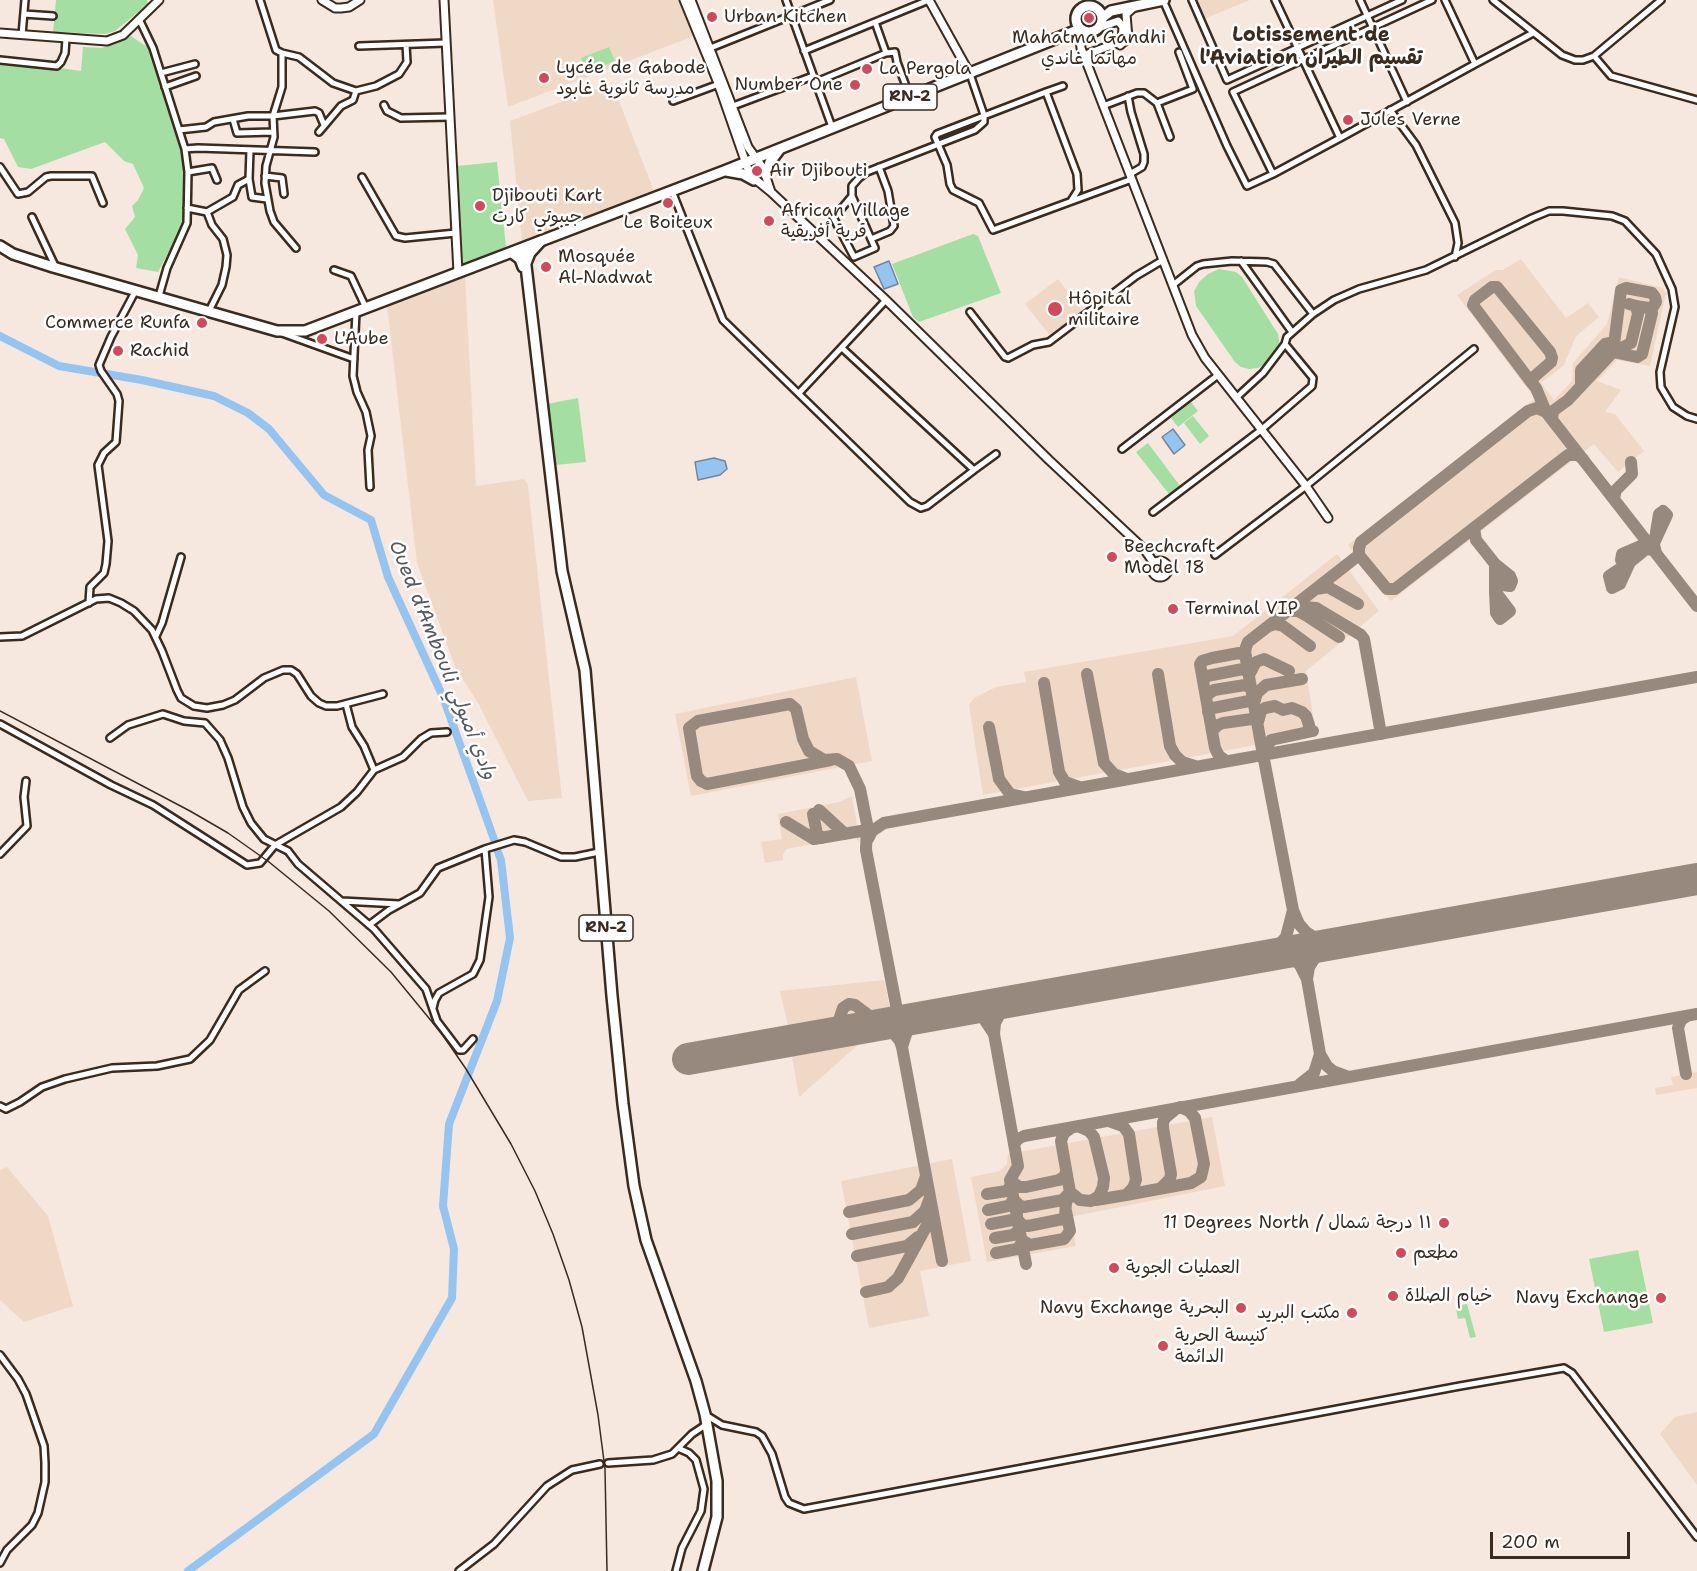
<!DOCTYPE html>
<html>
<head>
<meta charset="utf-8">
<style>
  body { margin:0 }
  #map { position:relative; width:1697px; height:1571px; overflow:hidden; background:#f6e8de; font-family:"Shantell Sans",sans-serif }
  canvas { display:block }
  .scale { position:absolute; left:1490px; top:1532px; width:140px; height:27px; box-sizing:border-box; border:3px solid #3b2a1e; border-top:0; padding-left:8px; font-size:18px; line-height:21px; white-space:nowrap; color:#3b2a1e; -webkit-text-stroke:4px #fff; paint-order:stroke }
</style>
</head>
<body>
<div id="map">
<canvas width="1697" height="1571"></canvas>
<div class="scale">200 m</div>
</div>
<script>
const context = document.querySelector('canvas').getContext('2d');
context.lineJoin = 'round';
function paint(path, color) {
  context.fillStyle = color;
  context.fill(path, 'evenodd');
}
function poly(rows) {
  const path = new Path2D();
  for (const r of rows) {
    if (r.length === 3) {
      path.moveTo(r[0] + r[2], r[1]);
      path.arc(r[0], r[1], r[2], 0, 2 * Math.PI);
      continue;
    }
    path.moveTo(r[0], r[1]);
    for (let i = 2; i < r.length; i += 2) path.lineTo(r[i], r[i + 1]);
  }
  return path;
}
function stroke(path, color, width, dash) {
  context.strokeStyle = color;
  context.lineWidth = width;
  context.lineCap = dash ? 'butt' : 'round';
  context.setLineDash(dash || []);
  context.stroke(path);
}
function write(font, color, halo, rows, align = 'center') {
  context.font = font + ' "Shantell Sans","Playpen Sans Arabic",sans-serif';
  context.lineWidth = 5;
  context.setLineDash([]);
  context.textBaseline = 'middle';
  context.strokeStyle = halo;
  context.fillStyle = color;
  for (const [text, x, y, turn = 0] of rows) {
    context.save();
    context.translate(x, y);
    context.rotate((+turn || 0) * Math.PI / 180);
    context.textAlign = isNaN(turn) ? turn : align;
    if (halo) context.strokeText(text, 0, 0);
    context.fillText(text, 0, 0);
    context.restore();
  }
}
paint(poly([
  [493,0,680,0,694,36,508,107],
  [1196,0,1250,0,1204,19],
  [612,83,654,191,522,241,510,121],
  [1521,259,1566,318,1588,303,1599,317,1576,336,1564,365,1541,383,1554,400,1572,381,1573,363,1607,324,1619,277,1663,288,1666,293,1650,366,1617,360,1597,381,1621,390,1605,412,1615,414,1644,451,1618,472,1594,444,1391,601,1348,545,1535,399,1457,295,1496,270,1503,270],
  [465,276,476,486,524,479,528,485,562,798,528,801,478,703,456,669,417,563,387,305],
  [1058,279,1085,314,1052,338,1025,304],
  [1337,554,1379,611,1306,671,1316,734,983,795,969,705,974,698,996,687,1026,682,1024,672,1233,636],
  [856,677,872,761,691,796,675,714],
  [852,796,860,842,853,837,786,849,783,855,783,860,765,863,761,842,782,839,778,814,839,802],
  [884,980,891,1013,789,1031,780,991],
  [859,1044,799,1097,792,1056],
  [1697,1072,1697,1088,1656,1095,1655,1088,1673,1085,1671,1077],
  [1212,1117,1225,1186,1070,1217,1076,1246,987,1262,971,1177,1000,1171,1007,1164,1008,1154],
  [952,1159,971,1261,920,1271,929,1316,869,1328,841,1181],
  [7,1167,48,1216,73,1306,24,1322,0,1300,0,1170],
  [1697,1412,1697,1485,1660,1434,1675,1417]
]), '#f0d8c7');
paint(poly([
  [56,0,147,0,148,4,115,31,105,34,53,32],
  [131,36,150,49,184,159,184,223,158,272,136,268,138,255,125,229,135,217,132,206,138,200,144,188,133,164,124,161,105,142,31,169,18,167,4,139,0,138,0,62,11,61,81,71,83,47,102,48],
  [609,47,615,61,586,73,581,58],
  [497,162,506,247,464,264,461,260,457,166],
  [973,234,978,236,1001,293,919,322,913,317,892,264],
  [1219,269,1236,272,1242,277,1278,334,1280,346,1279,350,1267,363,1258,368,1249,369,1241,367,1235,362,1196,306,1194,291,1200,281,1208,274],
  [578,398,586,462,555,465,547,404],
  [1191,402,1198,411,1178,427,1171,418],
  [1193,416,1209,436,1200,444,1184,423],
  [1148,443,1180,486,1169,494,1136,452],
  [1638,1250,1653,1323,1604,1332,1589,1259],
  [1467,1304,1476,1337,1470,1338,1465,1318,1458,1319,1456,1309,1461,1305]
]), '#a4dea3');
const water = poly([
  [889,261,898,284,884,289,874,267,889,261],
  [1173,429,1185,445,1174,454,1162,437,1173,429],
  [714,458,725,461,727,469,720,475,698,480,695,462,714,458]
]);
paint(water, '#95c4f0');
stroke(water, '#71869c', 1.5);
stroke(poly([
  [0,336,59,366,142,380,214,396,248,413,269,429,324,495,371,520,388,577,443,697,495,842],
  [188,1571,374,1434,452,1298,454,1249,443,1206,449,1124,497,1001,510,938,501,860,497,849]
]), '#95c4f0', 8);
stroke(poly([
  [1613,352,1637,357,1642,354,1652,313,1648,308,1636,306],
  [1613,352,1631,343,1638,314,1636,306,1629,304],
  [1531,382,1535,376,1551,362,1552,358,1550,352,1497,287,1492,287,1475,300,1473,305,1531,382,1536,388,1546,412,1697,606],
  [1581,386,1581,370,1605,344,1610,343,1614,349],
  [1546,412,1537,408,1528,411,1361,542,1359,548,1359,555,1387,589,1395,589,1568,455,1578,455,1583,459],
  [1552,419,1553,411,1568,400,1613,352,1621,290,1626,288,1652,293,1655,297,1656,302,1653,307,1648,308],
  [1614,498,1616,490,1632,474,1631,462],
  [1474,528,1476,540,1495,564,1495,591,1496,613,1500,619,1510,611,1495,591],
  [1655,541,1667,515,1663,511,1659,514,1654,545,1656,553],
  [1652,547,1643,545,1622,554,1621,560,1626,563,1630,562,1620,584,1612,588,1609,576,1630,562,1646,549,1654,550],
  [1495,564,1510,576,1512,581,1510,586,1503,585,1495,564],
  [1316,589,1328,587,1358,604],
  [1293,606,1316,608,1361,635,1364,639,1381,734],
  [1290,611,1298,611,1307,616,1339,637],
  [1269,626,1275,624,1283,626,1310,646],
  [1087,674,1104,763,1114,774,1127,779],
  [1158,674,1170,746,1175,755,1182,762,1195,766],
  [1249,675,1256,662,1264,659,1289,671],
  [1203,681,1207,676,1243,669,1249,673],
  [1044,683,1059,772,1065,782,1079,787],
  [1206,696,1214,690,1245,685,1251,688],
  [1208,712,1213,708,1249,701,1254,703,1257,693,1266,685,1302,679],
  [1258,722,1261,711,1265,708,1275,706,1283,710,1292,708,1302,712,1306,716,1309,725,1308,732],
  [989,727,999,779,1010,794,1024,797],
  [1212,731,1218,725,1223,723,1252,719,1257,720],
  [1263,754,1271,740,1313,731],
  [831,760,707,784,701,781,697,776,689,728,698,721,790,704,796,709,803,739,809,751,824,760,837,759,849,766,860,789,867,824,866,850,897,1010,902,1017,907,1020],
  [1226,761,1219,756,1215,748,1200,664,1202,661,1212,658,1239,653,1246,656],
  [819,810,845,834],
  [813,814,817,834,822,838],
  [786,822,814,839,867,830],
  [868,839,872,831,884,823,1697,677],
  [1293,910,1261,744,1245,654,1246,647,1248,642,1359,555],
  [1275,954,1294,960,1300,965,1307,979,1320,1054,1327,1066,1333,1071,1349,1077],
  [1264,956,1276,948,1286,937,1293,910,1299,924,1306,932,1326,945],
  [1307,979,1309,967,1316,956,1334,944],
  [966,1010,982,1016,994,1034,1018,1166,1010,1180,1026,1264],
  [879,1025,892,1031,900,1041,902,1047,942,1261],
  [848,1031,841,1022,840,1017,843,1008,849,1004,855,1005,876,1021,887,1023],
  [994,1034,995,1023,1001,1012,1015,1001],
  [902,1047,907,1031,916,1019],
  [1686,1074,1678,1028,1681,1020,1687,1016],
  [1300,1084,1314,1073,1320,1054],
  [1071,1128,1064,1133,1061,1141,1070,1192,1080,1200,1091,1201,1099,1196,1103,1187,1104,1178,1094,1137,1089,1131,1078,1126],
  [1014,1144,1018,1139,1024,1136,1697,1014],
  [1010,1180,1019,1187,1026,1187,1059,1180,1064,1177,1066,1172],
  [1160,1189,1170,1179,1171,1174,1163,1128,1163,1122,1166,1117,1177,1108],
  [987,1194,1007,1191,1011,1185],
  [1126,1195,1191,1183,1201,1177,1204,1164,1195,1118,1189,1111,1180,1107],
  [1096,1200,1126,1195,1133,1188,1136,1180,1129,1134,1123,1126,1109,1121],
  [988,1210,1008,1206,1014,1200,1019,1205,1024,1207,1063,1200,1070,1192],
  [849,1212,909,1200,921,1190,926,1176],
  [1018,1220,1022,1225,1028,1226,1063,1219,1065,1216,1066,1203,1070,1193],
  [991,1224,1012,1220,1015,1218,1017,1214],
  [852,1234,913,1222,925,1211,929,1200],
  [995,1238,1013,1235,1020,1229],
  [1022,1240,1030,1245,1064,1239,1070,1231,1066,1211],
  [996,1253,1017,1249,1022,1243],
  [857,1256,907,1246,918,1237],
  [866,1292,888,1287,898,1278,926,1227,932,1213]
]), '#98897e', 12);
stroke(poly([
  [688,1059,1697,879]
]), '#98897e', 32);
const minor = poly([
  [260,0,276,50,282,53,299,57,333,83,356,91,376,86,399,74,407,62,406,45],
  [786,0,832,127],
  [1163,0,1227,146,1247,186,1273,174],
  [1192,0,1227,80,1402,0],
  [1275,0,1340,138,1475,64,1445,0],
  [1360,0,1407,102],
  [1493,0,1562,55,1575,60,1583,60,1594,56,1661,0],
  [24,14,53,16],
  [139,19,153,48,185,149,188,172,187,223,167,268,159,296],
  [22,35,25,0],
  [359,46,446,43],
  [708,49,830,0],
  [804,51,929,0],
  [282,53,282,87,273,116,274,137,266,166,265,183,270,211,274,222,296,248],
  [886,53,895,52,897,62,910,97],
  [1594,56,1611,76,1697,100],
  [0,60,57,66,61,62,65,53,66,39],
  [1475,64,1533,33],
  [161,73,195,64],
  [816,82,886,53,875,22],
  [165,87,196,76],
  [1046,92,1063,86],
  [1128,96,1131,112,1144,154,1144,162,1142,167,1130,174],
  [673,101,719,84],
  [1157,103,1193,89,1179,52],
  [384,105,387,111,401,118,450,117],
  [733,106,813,76],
  [1103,106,1137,93,1144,93,1157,103,1170,137],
  [1390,110,1416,145,1455,223,1458,243,1455,257],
  [233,119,237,133,273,132],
  [179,130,206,127,214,122,248,116,273,116,315,111,319,113,324,125],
  [319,132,341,106,353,100,356,91],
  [1340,138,1273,174,1233,92,1432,0],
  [185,149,198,148,315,152],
  [0,167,18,194,28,192,46,177,51,176,92,176,103,203],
  [188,172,212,168,217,180],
  [265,176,282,178,284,194],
  [362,177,396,236,405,238,456,233],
  [249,179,252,197,267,199],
  [672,191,723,320,910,502,921,508,927,506,974,470],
  [852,196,841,209,832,215,854,257,875,248,852,196,852,186,859,178,867,172,975,130,984,122,984,115,970,74],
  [1071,201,1078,190,1077,174,1046,92,937,134,935,137,947,165,950,184,953,190,979,203,993,230,1132,179],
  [187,208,207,212,233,197,238,185,249,179,250,150],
  [207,212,212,225,223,239,227,255,226,267,222,285,209,311],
  [32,217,56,268],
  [871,239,890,231,894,226,888,191,879,167],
  [1241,261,1292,332],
  [334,270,351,276,366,308],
  [1173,285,1197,266,1203,264,1232,261,1267,262,1274,264,1313,314],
  [356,312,353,376,357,392,366,412,371,436,368,450,370,487],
  [970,312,1005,357,1008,358,1033,345,1049,342,1136,276,1163,260],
  [282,333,354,359],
  [842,348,974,470,996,454],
  [799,393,886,300],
  [1237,397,1263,373,1285,344,1287,337,1313,314,1334,300,1359,289,1426,270,1532,218,1549,211,1563,211,1612,216,1625,221,1656,254,1672,289,1675,307,1660,372,1661,387,1673,407,1687,416,1697,419],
  [1122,449,1218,375],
  [1153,512,1261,430,1312,386,1313,378,1285,344],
  [1215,555,1306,486,1474,349],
  [89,603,90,587,104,573,106,564,108,541,98,465,104,453,116,442,119,401,117,394,101,371,99,365,111,337,136,290],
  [156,636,162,623,181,557],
  [0,637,22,636,96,599,109,598,121,603,134,611,152,630,162,651,177,690,181,698,194,706,207,708,223,705,235,700,264,678,283,670,291,670,297,674,311,696,319,703,326,706,337,706,383,694],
  [346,704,352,727,364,746,374,770],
  [0,724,111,785,153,805,247,865,260,863,275,845,341,807,357,792,374,770,403,757,421,739,431,733,447,732],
  [110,738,128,725,163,714,184,721,205,723,220,740,228,758,243,807,251,823,264,839,288,851,298,864,374,929,426,989,437,1021,459,1050,463,1050,473,1039],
  [0,854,27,826,24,797,26,781],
  [342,901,399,904],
  [369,925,389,910,420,893,438,868,485,849,514,840,525,842,561,857,575,857,599,852],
  [433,1008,435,1000,439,993,473,974,480,960,489,897,485,849],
  [0,1106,6,1109,20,1102,42,1087,65,1079,112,1068,157,1066,190,1059,210,1040,239,990,265,971],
  [0,1355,18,1379,26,1394,44,1446,45,1463,45,1482,38,1513,32,1525,7,1550,0,1563],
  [706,1415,722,1425,756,1432,762,1436,772,1454,785,1497,789,1503,804,1509,1460,1386,1564,1368,1572,1373,1697,1537],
  [608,1463,653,1460,672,1454,692,1434,707,1424],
  [459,1571,494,1544,547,1486,572,1470,600,1464],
  [676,1571,682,1548,701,1511,704,1489,696,1460,689,1453,678,1448]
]);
const tertiary = poly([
  [322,0,335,8,341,8,349,7,360,0],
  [444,0,458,273],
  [684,0,718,83,750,175,771,192,886,300,1049,460,1144,549,1154,563],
  [691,0,748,147,763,168,771,192],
  [929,0,970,74],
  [1087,32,1080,39,1081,48,1192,335,1205,358,1306,486,1328,518],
  [0,33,107,41,123,35,159,0],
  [1120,45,1128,38,1126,14,1134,7],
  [1086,61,1088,54,1122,41,1123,27,1118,21,1098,28],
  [1160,569,8]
]);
const primary = poly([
  [1089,19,13],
  [1102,18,1111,11,1164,0],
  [726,171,743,174,754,180],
  [766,175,770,162,780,149],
  [0,246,13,254,53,267,277,331,305,331,724,171,1080,29]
]);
const trunk = poly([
  [524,249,562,571,585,670,612,996,623,1104,634,1186,646,1240,696,1381,705,1414,717,1481,717,1517,703,1571],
  [512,253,520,259,523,267],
  [526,263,530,253,541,241]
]);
stroke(minor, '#3b2a1e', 10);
stroke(tertiary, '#3b2a1e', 11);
stroke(primary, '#3b2a1e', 14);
stroke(trunk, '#3b2a1e', 14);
stroke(minor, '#fff', 5);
stroke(tertiary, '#fff', 7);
stroke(primary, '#fff', 9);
stroke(trunk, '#fff', 9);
stroke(poly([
  [0,711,190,811,228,833,269,862,329,911,391,972,442,1034,466,1069,511,1144,535,1191,553,1234,569,1280,582,1327,598,1415,605,1469,607,1571]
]), '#3b2a1e', 1.5);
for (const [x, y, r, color] of [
  [712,17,6,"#d1495b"],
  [1089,18,6,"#d1495b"],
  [867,69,6,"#d1495b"],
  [544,78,6,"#d1495b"],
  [855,85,6,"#d1495b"],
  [1348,120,6,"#d1495b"],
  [757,171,6,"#d1495b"],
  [668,203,6,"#d1495b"],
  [480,206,6,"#d1495b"],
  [769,221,6,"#d1495b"],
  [546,267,6,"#d1495b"],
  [1055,309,8,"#d1495b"],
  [202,323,6,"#d1495b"],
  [322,339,6,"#d1495b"],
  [118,351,6,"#d1495b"],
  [1112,557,6,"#d1495b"],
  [1173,609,6,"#d1495b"],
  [1444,1223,6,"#d1495b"],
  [1401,1253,6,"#d1495b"],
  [1114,1268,6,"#d1495b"],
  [1393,1296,6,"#d1495b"],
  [1661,1298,6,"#d1495b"],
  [1241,1308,6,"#d1495b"],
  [1352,1313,6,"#d1495b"],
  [1163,1346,6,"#d1495b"]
]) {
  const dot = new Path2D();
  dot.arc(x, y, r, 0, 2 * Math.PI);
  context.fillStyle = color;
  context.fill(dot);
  stroke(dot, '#fff', 2);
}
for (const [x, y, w] of [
  [910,97,54],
  [606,928,54]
]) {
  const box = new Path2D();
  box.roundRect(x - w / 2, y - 13, w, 26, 4.5);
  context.fillStyle = '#fff';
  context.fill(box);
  stroke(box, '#3b2a1e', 1.5);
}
write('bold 16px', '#3b2a1e', null, [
  ["RN-2",910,97],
  ["RN-2",606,928]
]);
write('18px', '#3b2a1e', '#fff', [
  ["Urban Kitchen",724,17],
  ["Mahatma Gandhi",1089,38,"center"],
  ["مهاتما غاندي",1089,59,"center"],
  ["Lycée de Gabode",556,68],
  ["مدرسة ثانوية غابود",556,89],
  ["La Pergola",879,69],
  ["Number One",843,85,"right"],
  ["Jules Verne",1360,120],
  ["Air Djibouti",769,171],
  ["Djibouti Kart",492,196],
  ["جيبوتي كارت",492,217],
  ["African Village",781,211],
  ["قرية أفريقية",781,232],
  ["Le Boiteux",668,223,"center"],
  ["Mosquée",558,257],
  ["Al-Nadwat",558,278],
  ["Hôpital",1068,299],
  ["militaire",1068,320],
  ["Commerce Runfa",190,323,"right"],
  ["L'Aube",334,339],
  ["Rachid",130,351],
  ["Beechcraft",1124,547],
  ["Model 18",1124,568],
  ["Terminal VIP",1185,609],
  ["11 Degrees North / ١١ درجة شمال",1432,1223,"right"],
  ["مطعم",1413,1253],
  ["العمليات الجوية",1126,1268],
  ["خيام الصلاة",1405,1296],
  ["Navy Exchange",1649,1298,"right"],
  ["Navy Exchange البحرية",1229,1308,"right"],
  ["مكتب البريد",1340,1313,"right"],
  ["كنيسة الحرية",1175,1336],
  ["الدائمة",1175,1357]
], 'left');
write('bold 20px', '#3b2a1e', '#fff', [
  ["Lotissement de",1311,36],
  ["l'Aviation تقسيم الطيران",1311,59]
]);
write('italic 20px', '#56585d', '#fff', [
  ["Oued d'Ambouli وادي أمبولي",442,660,68]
]);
</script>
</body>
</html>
